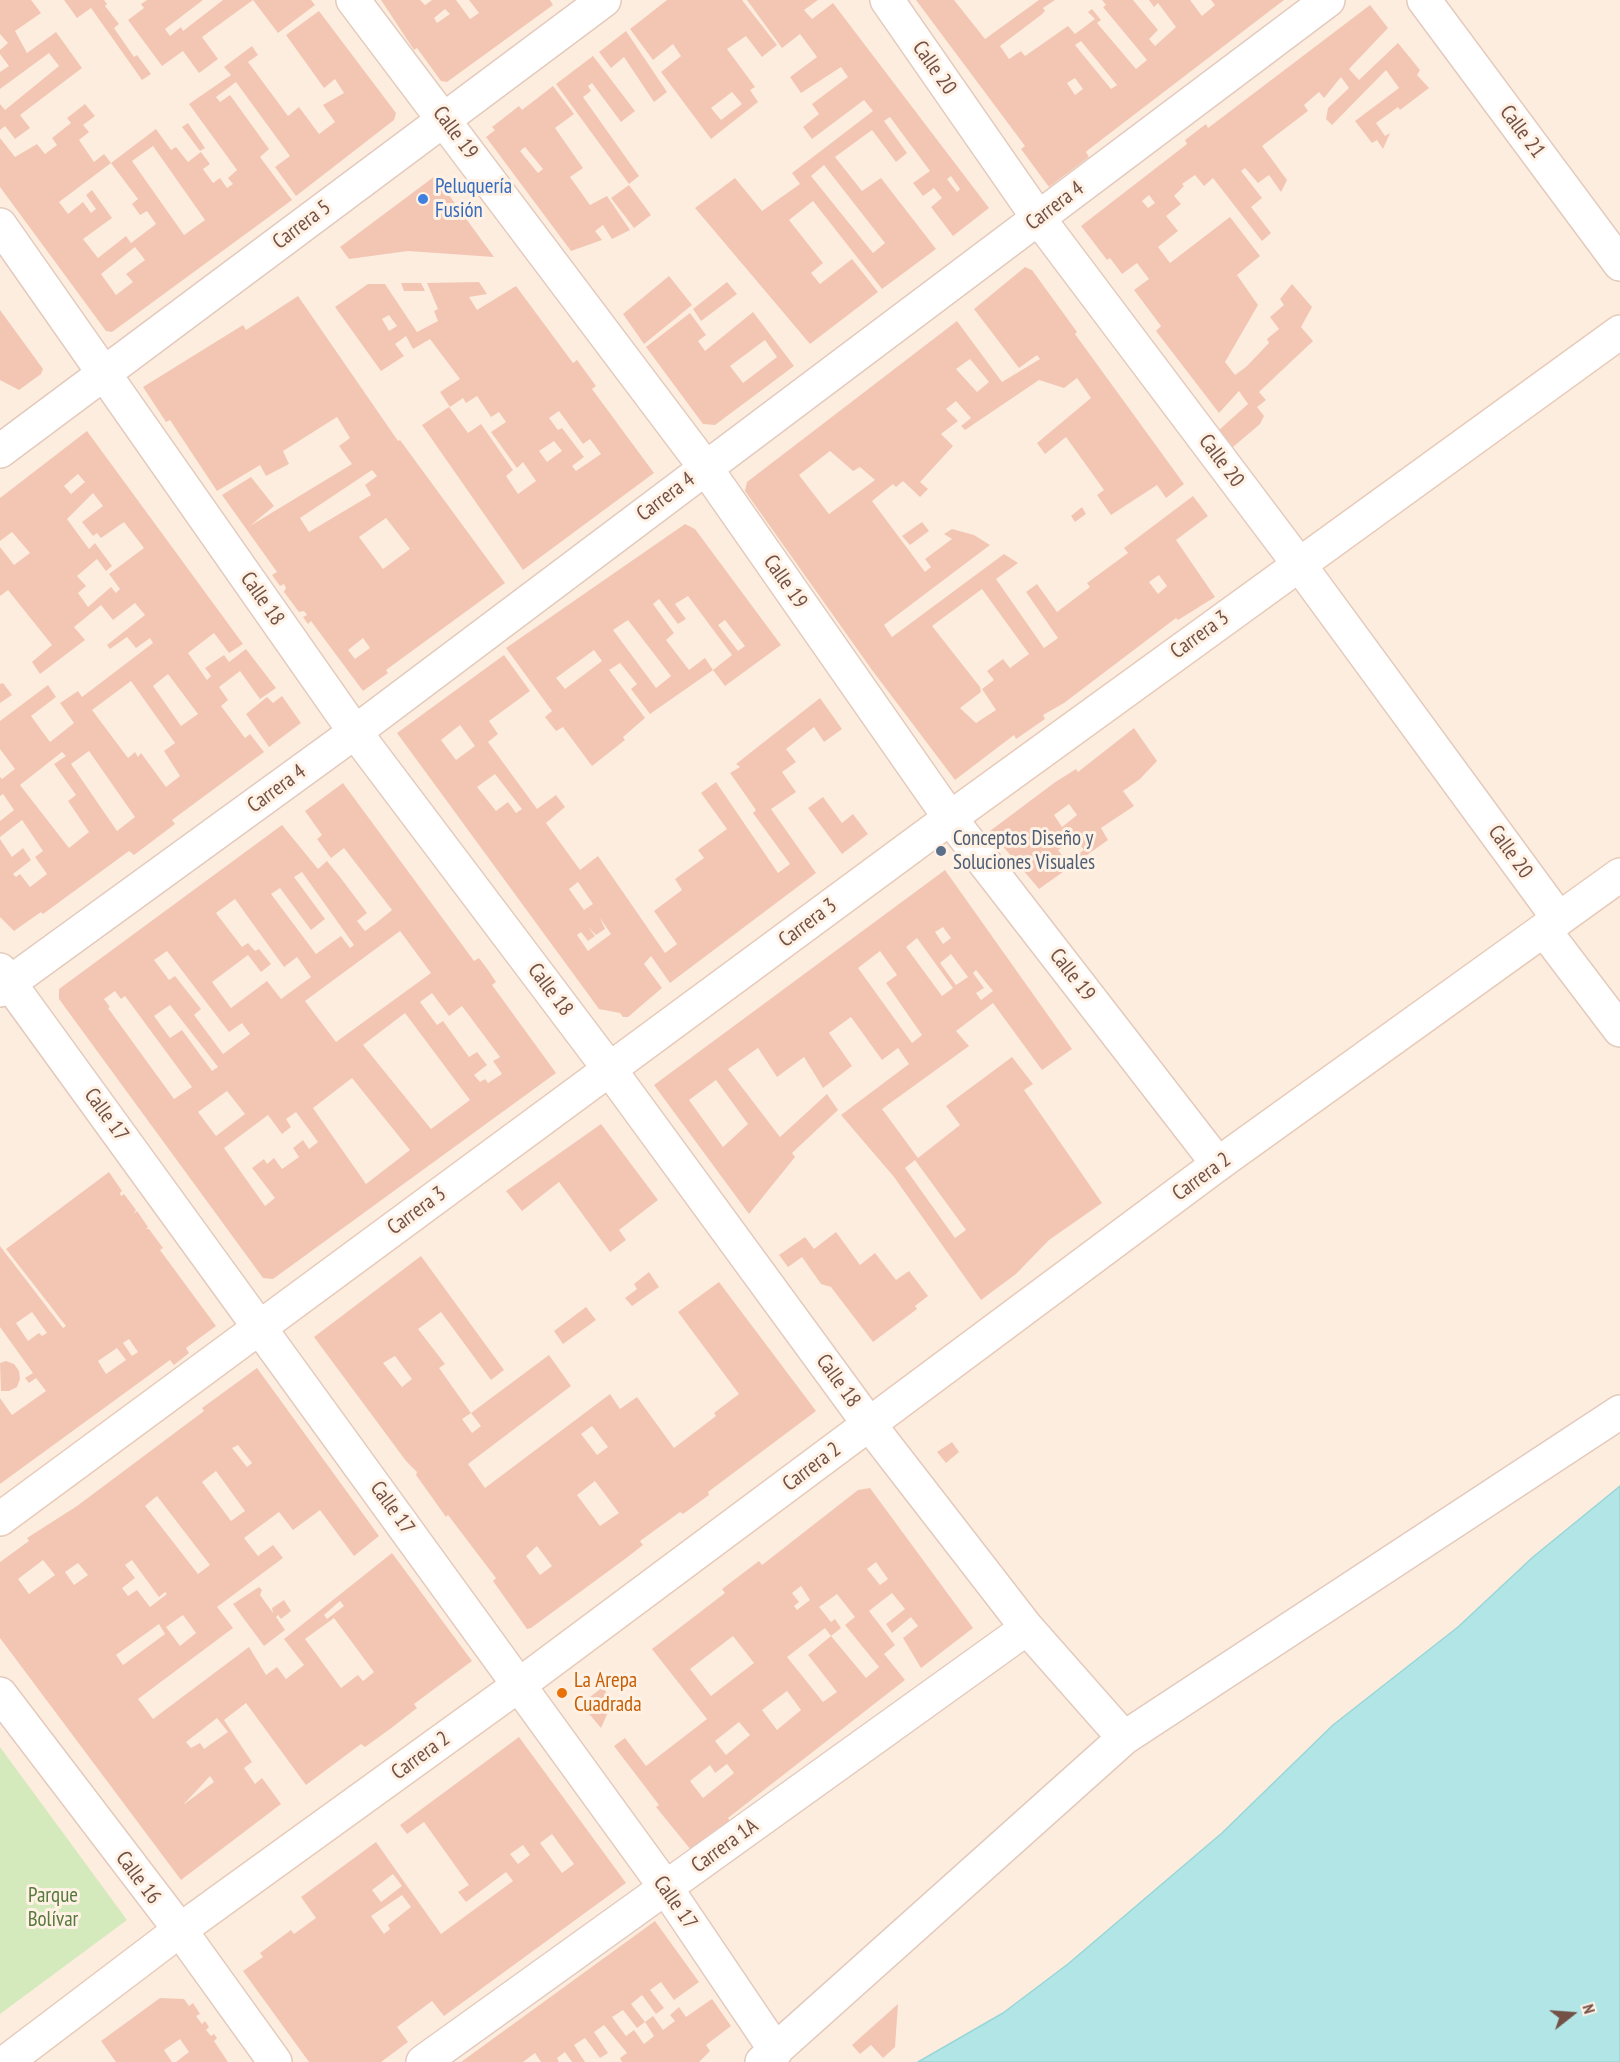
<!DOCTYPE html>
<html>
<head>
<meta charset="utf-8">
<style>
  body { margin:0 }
  #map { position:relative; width:1620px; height:2062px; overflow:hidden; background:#fdedde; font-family:"PT Sans Narrow",sans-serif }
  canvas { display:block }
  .north { position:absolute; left:1542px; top:1984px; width:60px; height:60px; -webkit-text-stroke:4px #fff2e5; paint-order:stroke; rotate:73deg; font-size:16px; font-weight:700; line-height:24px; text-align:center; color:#735146 }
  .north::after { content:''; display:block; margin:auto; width:21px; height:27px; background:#735146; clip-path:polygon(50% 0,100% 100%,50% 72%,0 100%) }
</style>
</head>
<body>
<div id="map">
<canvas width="1620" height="2062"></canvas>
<div class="north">N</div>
</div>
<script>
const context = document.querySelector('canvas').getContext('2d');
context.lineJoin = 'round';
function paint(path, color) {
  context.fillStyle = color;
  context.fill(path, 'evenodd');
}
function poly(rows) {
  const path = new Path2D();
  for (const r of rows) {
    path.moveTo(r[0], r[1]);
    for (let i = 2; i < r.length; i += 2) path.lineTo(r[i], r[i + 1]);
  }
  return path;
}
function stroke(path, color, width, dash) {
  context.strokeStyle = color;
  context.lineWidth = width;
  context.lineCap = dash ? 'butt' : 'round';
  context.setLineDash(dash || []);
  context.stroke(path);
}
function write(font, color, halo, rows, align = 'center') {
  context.font = font + ' "PT Sans Narrow",sans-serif';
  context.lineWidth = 6;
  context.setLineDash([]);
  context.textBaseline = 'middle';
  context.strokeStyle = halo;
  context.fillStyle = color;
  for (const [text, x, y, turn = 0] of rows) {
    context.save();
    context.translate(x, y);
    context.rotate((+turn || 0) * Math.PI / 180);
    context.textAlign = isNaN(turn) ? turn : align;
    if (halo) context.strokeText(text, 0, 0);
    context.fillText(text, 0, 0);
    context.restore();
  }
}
paint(poly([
  [0,1747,127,1920,0,2014]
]), '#d4eabc');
const water = poly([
  [1620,1486,1620,2062,918,2062,1003,2013,1068,1964,1222,1833,1333,1725,1458,1627,1533,1557,1620,1486]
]);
paint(water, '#b2e5e6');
stroke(water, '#98d6d8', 1.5);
paint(poly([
  [0,0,31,0,41,13,15,31,27,53,56,32,82,68,20,115,30,128,15,139,5,126,0,130,0,104,5,110,59,66,49,53,0,89,0,72,9,66,0,54,0,50,8,43,0,34],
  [64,0,104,0,107,4,105,6,119,24,114,28,134,57,137,55,151,74,142,80,91,8,77,18],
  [147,0,203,0,165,29,170,36,181,27,183,31,223,0,253,0,202,37,218,59,199,73,183,51,162,66,128,20,144,8,141,4],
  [253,0,311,0,315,5,278,33],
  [381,0,420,0,425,5,432,0,456,0,470,19,479,13,469,0,550,0,553,5,447,82,441,81,417,48,414,50],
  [445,9,450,14,437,23,434,18],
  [667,0,742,0,777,45,762,57,746,36,727,49,755,87,750,90,758,102,711,139,661,72,681,56,673,44,653,60,630,29],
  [732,92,742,104,721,120,711,108],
  [747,0,818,0,804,10,812,19,833,3,989,208,953,236,931,207,942,198,934,188,923,196,913,183,930,171,890,117,884,121,907,153,896,162,872,130,835,157,862,191,881,178,936,249,882,289,813,201,789,220,823,263,811,273,820,284,852,259,878,292,810,344,695,208,735,178,762,211,800,184,792,173,873,111,864,100,812,139,803,127,819,114,812,104,848,77,841,67,801,93,790,77,817,57,800,34,782,48],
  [824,165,885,243,873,253,811,176],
  [951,176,960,189,957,192,947,179],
  [916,0,954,0,985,39,1039,0,1055,0,1043,8,1045,11,1041,15,1000,46,1009,59,1021,51,1025,56,1068,26,1075,34,1095,19,1088,12,1092,9,1101,20,1097,23,1136,69,1147,60,1103,7,1106,5,1102,0,1133,0,1158,30,1149,39,1155,46,1176,27,1158,3,1154,7,1149,0,1190,0,1202,16,1215,5,1211,0,1284,0,1088,150,1086,152,1089,157,1049,187,1021,149,1025,146],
  [1081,41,1117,85,1111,89,1075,45],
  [1075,78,1083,89,1075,95,1067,83],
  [1370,5,1388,28,1349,69,1359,80,1398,43,1420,70,1417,75,1429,88,1400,110,1398,107,1376,123,1385,136,1390,133,1383,149,1377,140,1372,143,1355,121,1399,88,1386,70,1332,125,1326,119,1328,108,1349,88,1341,77,1324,98,1319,92,1304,105,1308,111,1262,146,1287,180,1281,192,1269,175,1258,183,1245,168,1241,171,1262,198,1251,207,1271,233,1262,241,1213,178,1204,186,1195,175,1182,184,1184,186,1174,196,1181,204,1166,216,1178,231,1158,247,1170,263,1230,217,1260,256,1237,275,1258,305,1225,362,1235,375,1246,367,1269,343,1267,339,1279,329,1270,317,1284,305,1280,299,1292,284,1312,307,1301,327,1313,341,1259,392,1266,400,1257,407,1264,416,1260,424,1233,447,1219,430,1248,404,1239,391,1219,413,1156,331,1161,326,1134,290,1149,279,1137,263,1122,274,1110,258,1107,260,1081,226,1187,144,1185,140,1206,124,1208,128,1216,122],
  [1149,195,1155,203,1148,208,1142,201],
  [319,11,396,113,394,120,296,196,275,167,290,156,236,82,216,97,220,102,230,95,269,149,260,157,292,200,112,332,106,331,0,187,0,138,15,157,37,144,45,154,57,145,52,138,71,123,67,118,85,104,95,116,83,125,89,132,79,140,94,162,104,154,111,163,59,202,68,214,83,202,91,213,96,209,86,195,92,190,112,218,83,239,98,258,126,236,131,243,156,224,147,211,140,215,132,204,138,199,111,163,156,129,171,150,176,147,188,162,201,152,210,164,203,169,213,183,220,178,227,188,233,184,228,178,237,170,189,104,231,75,224,67,252,46,258,55,248,62,288,116,299,107,319,134,335,122,323,105,344,93,335,79,324,88,286,35],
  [153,146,205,220,184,235,132,161],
  [135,247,145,260,126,274,133,282,116,295,101,274],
  [626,31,667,92,654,102,624,57,611,68,599,52],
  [593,56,635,111,621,122,592,83,588,86,591,91,583,97,639,176,629,184,556,84],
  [553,86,574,114,555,128,583,168,570,177,590,205,607,196,630,230,612,239,603,225,595,231,602,240,571,251,486,137,495,130,492,127,519,106,522,110],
  [525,147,543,169,538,173,520,151],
  [188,123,205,148,200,151,182,127],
  [435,176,494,257,408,251,349,259,340,247],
  [629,185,651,215,634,228,611,198],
  [1025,267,1032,270,1077,332,1075,334,1184,484,1166,498,1157,485,1111,515,1097,495,1104,490,1066,437,1045,454,1037,443,1091,398,1077,378,1064,388,1039,380,965,430,961,426,971,418,956,401,946,409,958,421,941,434,953,446,920,482,928,489,920,497,903,481,896,487,893,484,872,501,925,572,931,567,925,559,952,539,944,534,952,529,974,535,990,545,884,625,892,637,1004,554,1018,563,996,579,1044,648,1058,638,1026,592,1037,584,1057,612,1090,587,1087,583,1128,553,1124,548,1193,496,1208,516,1176,540,1215,597,1178,620,1176,618,1064,703,1043,715,1045,719,1016,739,1014,735,955,780,872,670,745,491,747,482,957,321,1002,382,1040,359,1037,355,1019,368,974,309],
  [970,359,989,382,977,392,956,369],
  [830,451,853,471,860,467,875,480,829,514,799,475],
  [1159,575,1167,586,1158,594,1149,582],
  [982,589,1029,654,1010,668,1003,659,987,671,994,680,982,689,996,710,976,723,960,708,981,692,980,687,932,626],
  [669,276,692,305,644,344,623,314],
  [479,282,487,294,469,297,477,310,516,286,573,363,577,360,596,386,592,389,654,473,523,570,422,425,449,407,468,433,481,424,513,470,506,476,518,494,536,481,523,462,517,468,491,432,506,422,499,412,491,417,477,396,466,403,463,398,450,407,440,392,460,379,430,339,413,349,406,336,395,344,404,356,381,371,335,307,368,284,385,284,417,332,438,321,434,311,438,309,427,283],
  [389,315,397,326,389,331,382,319],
  [559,411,583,444,590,439,601,454,576,471,572,466,584,457,562,428,558,430,549,418],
  [554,441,562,451,547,462,539,451],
  [727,282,737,294,701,321,693,309],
  [401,283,421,283,425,291,404,291],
  [298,296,398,441,400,440,505,583,386,670,388,673,363,691,311,621,308,624,303,617,307,615,304,611,299,612,284,592,286,588,284,584,280,586,272,575,277,572,222,495,251,477,274,506,250,526,352,464,339,446,350,438,337,417,283,451,289,464,266,476,260,465,217,491,170,420,166,422,143,387,243,325,246,330],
  [372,470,377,476,365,485,371,495,309,532,300,518],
  [386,518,410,549,383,569,359,537],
  [363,638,370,648,355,659,348,650],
  [0,310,43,369,41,374,19,390,0,380],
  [753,312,794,366,715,425,703,424,646,347,690,313,706,335,698,341,705,351],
  [765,340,777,357,743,383,730,366],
  [87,431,243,644,229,653,214,633,188,653,207,680,211,676,205,668,224,655,229,662,246,649,276,688,260,699,240,671,219,687,228,700,221,706,245,738,250,734,264,752,172,820,175,824,134,855,129,851,43,914,41,912,14,931,0,917,0,839,12,857,23,848,31,860,13,874,16,877,20,874,30,887,47,874,35,857,43,851,22,820,0,837,0,821,14,810,3,794,0,796,0,777,2,779,15,769,0,749,0,721,48,685,56,697,31,716,50,742,74,723,60,703,78,691,82,697,153,643,150,638,136,648,127,637,110,649,107,645,145,615,135,603,113,620,101,605,74,627,85,640,40,674,32,662,52,645,8,590,0,596,0,547,14,565,30,553,12,532,0,541,0,498],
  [78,474,85,482,71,494,64,486],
  [93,493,103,506,82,522,93,536,97,533,101,538,124,522,144,548,109,574,120,589,116,593,111,587,88,607,78,593,86,586,77,576,97,559,106,571,112,566,95,543,89,549,67,519],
  [168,674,198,714,181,726,153,686],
  [131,681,175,743,164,751,180,776,166,787,141,753,138,757,135,752,128,758,92,710],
  [89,751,135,817,117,831,71,764],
  [62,752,66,756,54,764,76,795,68,801,89,832,69,848,20,785],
  [1082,507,1086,514,1075,522,1071,516],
  [922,522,929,531,910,545,902,536],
  [685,524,695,529,781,645,725,686,713,670,732,655,688,596,675,604,686,619,678,624,659,599,653,604,674,633,666,640,689,670,705,658,713,670,650,714,631,689,637,684,620,663,609,670,645,718,623,737,625,740,592,766,563,727,556,731,545,717,552,711,506,648],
  [628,620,671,676,656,688,613,630],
  [725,620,745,646,738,651,718,625],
  [594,650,602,661,565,689,556,678],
  [504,655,530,691,489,721,498,734,488,742,537,809,556,795,565,807,546,823,580,870,598,856,665,953,677,944,654,911,682,890,675,879,704,858,698,850,727,829,701,793,716,782,778,873,790,864,753,813,756,810,730,773,740,767,736,764,820,698,842,729,824,742,814,727,786,749,796,762,782,772,796,792,771,809,816,873,670,983,651,956,644,964,662,988,628,1017,623,1017,620,1013,599,1009,397,733],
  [460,725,475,746,456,760,441,740],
  [495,774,522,809,516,813,508,802,496,811,477,787],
  [578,882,593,904,584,910,569,889],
  [600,918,611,934,588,951,577,935,581,932,588,941,595,936,588,927,596,935,605,929],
  [3,683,12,695,0,703,0,684],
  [282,696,301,723,269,747,246,714,267,697,273,703],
  [1134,728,1157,761,1140,779,1123,791,1134,806,1101,828,1108,840,1039,889,990,831,1054,783,1076,769,1078,772,1083,768],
  [1069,804,1077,815,1062,827,1054,815],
  [1075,838,1084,850,1067,862,1058,850],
  [343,783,474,961,479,958,488,970,496,982,492,985,556,1073,273,1279,263,1278,59,999,59,989,282,825,318,869,327,861,340,877,367,913,357,921,365,931,375,924,392,910,344,848,331,858,317,839,322,835,305,811],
  [302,872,354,945,350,948,341,936,316,954,271,894,280,888,311,930,325,919,294,877],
  [235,899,284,967,297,957,311,977,281,999,267,981,231,1008,212,982,248,955,261,972,271,964,259,949,255,951,248,943,242,947,216,913],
  [400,931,431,973,336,1042,305,1001],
  [167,951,229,1032,242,1023,250,1034,223,1054,194,1015,201,1009,175,976,169,980,154,960],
  [115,991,121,999,125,996,192,1087,174,1099,108,1008,110,1007,104,999],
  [432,993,449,1016,462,1006,500,1057,493,1061,502,1074,488,1083,485,1079,480,1082,474,1075,487,1065,477,1052,469,1057,443,1021,437,1025,420,1002],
  [170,1005,218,1067,212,1071,182,1030,170,1038,154,1016],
  [405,1013,470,1100,431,1129,363,1045],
  [352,1078,410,1150,366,1184,313,1108],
  [227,1091,245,1114,216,1136,198,1112],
  [296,1112,318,1142,309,1149,303,1140,293,1148,299,1157,282,1169,274,1158,267,1164,264,1159,252,1168,275,1198,265,1206,224,1148,268,1115,282,1134,291,1127,286,1119],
  [823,797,842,823,853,814,868,834,842,854,808,808],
  [945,870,1072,1049,1042,1070,993,1003,956,1031,969,1046,882,1109,918,1158,960,1125,946,1106,1012,1057,1033,1084,1024,1090,1102,1203,1049,1240,1016,1274,981,1300,894,1177,841,1115,909,1064,898,1048,882,1060,851,1017,829,1033,852,1066,823,1088,804,1057,777,1077,758,1048,728,1069,780,1137,827,1094,838,1110,792,1153,795,1157,749,1214,654,1085],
  [943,927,951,938,943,944,935,932],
  [917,938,953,988,942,996,906,947],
  [880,951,897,975,886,983,922,1035,912,1043,858,968],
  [951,954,968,977,956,985,940,963],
  [976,970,993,991,981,1000,976,993,984,988,973,973],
  [716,1080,748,1124,723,1147,689,1100],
  [915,1160,966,1230,955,1238,905,1168],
  [601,1124,658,1200,619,1230,626,1240,610,1252,559,1182,522,1211,506,1191],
  [109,1172,122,1191,120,1193,121,1196,124,1194,136,1210,134,1214,137,1211,148,1227,146,1229,149,1229,163,1248,160,1250,216,1326,186,1348,189,1353,174,1365,170,1360,0,1484,0,1398,12,1415,46,1391,36,1378,29,1383,25,1378,33,1373,0,1327,0,1246,63,1328,66,1326,6,1249],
  [32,1312,47,1333,42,1336,39,1333,28,1341,16,1323],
  [129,1339,138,1352,132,1356,123,1343],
  [117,1348,126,1360,106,1374,98,1361],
  [836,1232,860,1265,875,1253,896,1280,909,1271,928,1296,915,1306,917,1309,873,1342,831,1287,821,1284,802,1257,788,1267,779,1255,805,1237,814,1249],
  [421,1256,504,1370,491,1380,441,1312,418,1329,445,1364,439,1368,471,1413,462,1419,472,1433,481,1426,471,1413,549,1355,571,1386,468,1464,485,1488,610,1394,620,1409,637,1397,674,1448,716,1416,714,1413,739,1394,678,1312,719,1282,816,1411,708,1492,709,1495,683,1514,680,1512,640,1541,643,1545,625,1559,531,1628,527,1629,493,1581,496,1578,489,1569,448,1515,446,1517,416,1475,417,1472,406,1461,314,1337],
  [395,1356,412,1379,402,1387,383,1363],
  [592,1426,608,1447,597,1455,581,1434],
  [595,1481,619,1513,600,1526,577,1495],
  [537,1546,552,1566,540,1575,526,1556],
  [649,1272,659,1287,632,1306,625,1298,637,1289,634,1284],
  [586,1307,596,1320,563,1344,554,1331],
  [6,1361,14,1364,19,1371,20,1379,17,1387,9,1391,1,1391,0,1363],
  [257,1368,379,1536,354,1556,320,1510,293,1530,279,1512,244,1538,258,1556,273,1545,283,1558,217,1607,233,1628,138,1699,153,1719,249,1647,266,1675,277,1667,286,1679,304,1665,284,1639,392,1553,472,1661,414,1704,417,1708,390,1729,365,1747,361,1744,306,1785,246,1703,224,1720,252,1762,244,1768,255,1784,262,1778,281,1804,181,1880,0,1638,0,1562,29,1541,27,1538,77,1506,204,1411,202,1408],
  [238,1445,252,1463,247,1467,232,1448],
  [216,1471,245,1511,231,1521,202,1482],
  [157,1496,210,1565,198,1574,145,1506],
  [43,1560,55,1575,29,1594,18,1579],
  [132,1560,159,1597,165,1592,167,1594,150,1607,137,1590,128,1596,122,1588,135,1578,125,1565],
  [78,1563,88,1575,74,1585,65,1572],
  [340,1601,344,1606,327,1619,324,1615],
  [183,1615,196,1633,180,1646,166,1627],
  [334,1618,374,1672,363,1681,358,1675,341,1688,305,1639],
  [159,1624,165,1634,123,1665,116,1655],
  [217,1718,228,1732,204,1749,200,1743,191,1748,186,1742],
  [210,1776,214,1782,183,1805,198,1789],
  [952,1442,959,1452,946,1463,937,1452],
  [870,1488,973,1628,921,1668,903,1638,918,1626,911,1617,892,1633,886,1624,905,1609,892,1593,874,1607,869,1611,895,1645,884,1654,905,1680,728,1818,731,1823,691,1850,656,1807,659,1805,614,1746,625,1738,646,1766,707,1719,652,1649,725,1593,722,1589,759,1561,762,1565,858,1490],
  [876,1562,888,1579,880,1585,867,1569],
  [801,1586,810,1600,797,1610,794,1606,799,1602,792,1593],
  [837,1594,855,1617,845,1625,879,1667,866,1678,831,1636,808,1655,837,1692,823,1702,787,1657,825,1628,831,1636,841,1628,835,1619,831,1622,819,1607],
  [733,1636,754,1663,711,1696,690,1669],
  [787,1691,801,1710,777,1730,762,1710],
  [739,1722,750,1735,726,1755,715,1741],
  [727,1764,734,1773,703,1798,690,1781,710,1765,715,1773],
  [259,1587,262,1590,260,1595,273,1613,272,1608,284,1600,291,1611,281,1619,278,1615,276,1617,285,1630,264,1646,233,1604],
  [603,1687,612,1703,601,1728,585,1709,586,1700],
  [519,1737,626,1883,444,2016,432,2001,397,2027,408,2042,381,2062,309,2062,243,1971,263,1957,260,1953,291,1930,294,1934,316,1918,301,1897,376,1842,441,1934,513,1881,506,1872,466,1902,458,1892,469,1885,424,1822,407,1834,400,1825],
  [552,1834,574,1864,562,1873,540,1843],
  [523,1845,530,1855,518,1864,510,1854],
  [393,1874,402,1886,381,1902,372,1890],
  [402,1895,411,1907,388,1925,390,1929,384,1934,371,1916],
  [655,1921,699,1982,674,2000,661,1982,650,1990,664,2008,656,2014,642,1995,631,2004,645,2022,637,2028,623,2010,612,2017,626,2036,634,2030,644,2044,654,2036,645,2022,653,2016,663,2030,675,2021,670,2015,679,2007,686,2017,712,1999,731,2026,706,2045,710,2051,699,2062,622,2062,620,2058,627,2053,604,2025,594,2032,608,2053,600,2058,585,2038,574,2045,585,2062,572,2062,565,2052,557,2058,559,2062,541,2062,535,2053,523,2062,461,2062],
  [160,1998,184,1999,189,2006,193,2003,200,2014,196,2016,202,2024,205,2021,209,2027,206,2030,211,2036,214,2034,217,2038,214,2041,228,2062,176,2062,189,2052,180,2039,164,2050,172,2062,116,2062,101,2041],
  [898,2004,895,2047,883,2058,871,2045,860,2054,852,2045]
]), '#f3c6b4');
const street = poly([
  [353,0,705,467,950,818,1218,1164],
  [887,0,1039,219,1298,563,1559,919],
  [1424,0,1620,264],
  [0,225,355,732,610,1070,869,1424,1027,1628,1124,1738],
  [0,451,604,0],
  [1544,930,1620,1030],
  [0,970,666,1888,776,2051],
  [0,990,355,732,1328,0],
  [0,1694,180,1930,275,2062],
  [423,2062,1027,1628],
  [762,2062,1124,1738,1620,1412]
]);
const secondary = poly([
  [0,1519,950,818,1620,332],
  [6,2062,180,1930,519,1685,1218,1164,1620,875]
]);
stroke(street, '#e3cabd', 36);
stroke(secondary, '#e8cab9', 36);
stroke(street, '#fff', 33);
stroke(secondary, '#fff', 33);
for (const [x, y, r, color] of [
  [423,199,6,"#3f7fe0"],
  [941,851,6,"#5c6f8a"],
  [562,1693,6,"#e8710a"]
]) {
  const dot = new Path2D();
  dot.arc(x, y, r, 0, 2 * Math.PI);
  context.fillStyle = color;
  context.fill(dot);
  stroke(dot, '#fff2e5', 2);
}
write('21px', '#735146', '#fff2e5', [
  ["Calle 20",934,68,55],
  ["Calle 21",1522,132,53],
  ["Calle 19",455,133,53],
  ["Carrera 4",1055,206,-37],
  ["Carrera 5",302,225,-37],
  ["Calle 20",1221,461,53],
  ["Carrera 4",666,497,-37],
  ["Calle 19",785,582,55],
  ["Calle 18",262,599,55],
  ["Carrera 3",1200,635,-36],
  ["Carrera 4",277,789,-36],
  ["Calle 20",1510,852,54],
  ["Carrera 3",808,923,-37],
  ["Calle 19",1072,975,52],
  ["Calle 18",550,990,53],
  ["Calle 17",106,1115,54],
  ["Carrera 2",1202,1177,-36],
  ["Carrera 3",417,1211,-36],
  ["Calle 18",838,1381,54],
  ["Carrera 2",812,1467,-37],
  ["Calle 17",392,1508,54],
  ["Carrera 2",421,1756,-36],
  ["Carrera 1A",725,1846,-36],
  ["Calle 16",138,1878,53],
  ["Calle 17",675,1903,55]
]);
write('21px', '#366cbe', '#fff2e5', [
  ["Peluquería",435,187],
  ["Fusión",435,211]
], 'left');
write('21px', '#4e5e75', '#fff2e5', [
  ["Conceptos Diseño y",953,839],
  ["Soluciones Visuales",953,863]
], 'left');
write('21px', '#c56008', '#fff2e5', [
  ["La Arepa",574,1681],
  ["Cuadrada",574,1705]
], 'left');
write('21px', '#56793d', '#fff2e5', [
  ["Parque",53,1896],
  ["Bolívar",53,1920]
]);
</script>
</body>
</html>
